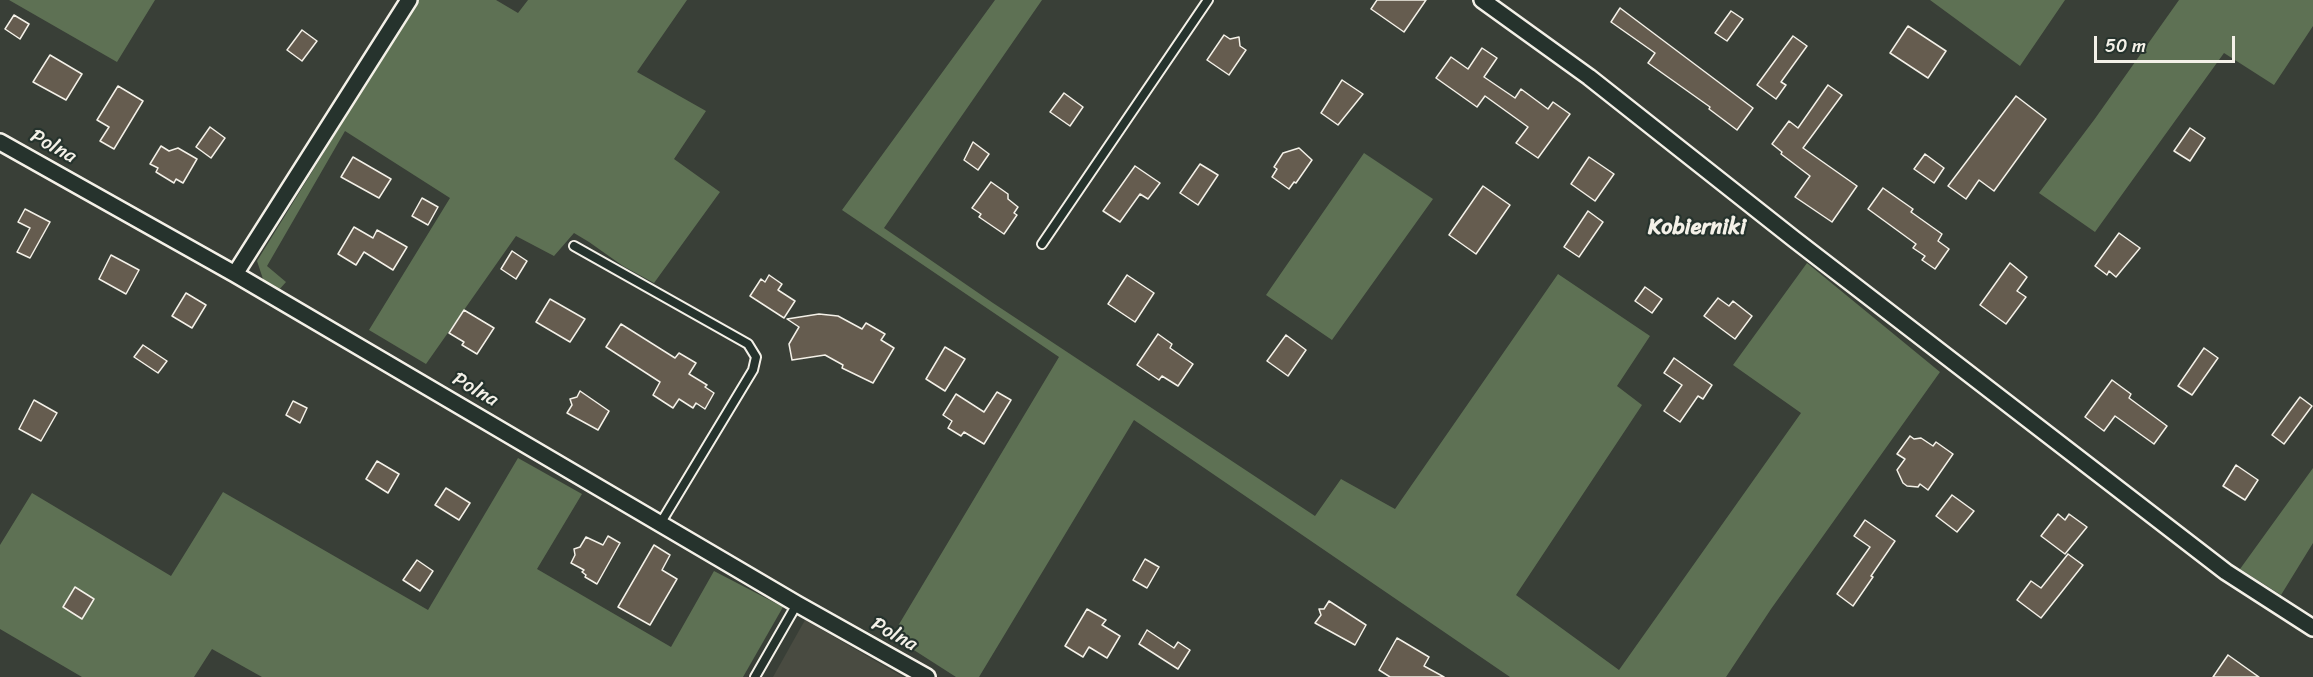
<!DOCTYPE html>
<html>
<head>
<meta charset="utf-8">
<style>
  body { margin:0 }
  #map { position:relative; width:2313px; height:677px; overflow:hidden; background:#393f37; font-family:Sriracha,sans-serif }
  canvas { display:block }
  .scale { position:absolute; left:2094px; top:36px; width:141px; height:27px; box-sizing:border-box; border:3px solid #f4f1e8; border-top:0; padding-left:8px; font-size:18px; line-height:21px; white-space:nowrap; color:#f4f1e8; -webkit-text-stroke:4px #26332d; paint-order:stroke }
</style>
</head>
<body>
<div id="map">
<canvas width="2313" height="677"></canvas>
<div class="scale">50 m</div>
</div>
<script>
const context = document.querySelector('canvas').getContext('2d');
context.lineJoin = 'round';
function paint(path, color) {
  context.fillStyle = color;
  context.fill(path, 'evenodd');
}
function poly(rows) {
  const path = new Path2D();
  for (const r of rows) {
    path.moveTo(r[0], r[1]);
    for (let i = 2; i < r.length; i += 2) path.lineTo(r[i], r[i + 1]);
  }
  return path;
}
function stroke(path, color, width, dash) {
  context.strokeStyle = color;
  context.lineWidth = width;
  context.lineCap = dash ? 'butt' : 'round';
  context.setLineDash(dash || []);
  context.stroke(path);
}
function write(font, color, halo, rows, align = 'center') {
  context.font = font + ' Sriracha,sans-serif';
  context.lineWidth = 4.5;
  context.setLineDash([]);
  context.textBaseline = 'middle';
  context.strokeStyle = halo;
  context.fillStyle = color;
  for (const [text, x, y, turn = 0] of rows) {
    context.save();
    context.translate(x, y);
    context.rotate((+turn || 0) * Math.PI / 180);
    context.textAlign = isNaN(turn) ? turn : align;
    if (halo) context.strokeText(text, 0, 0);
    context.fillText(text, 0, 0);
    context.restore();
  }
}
paint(poly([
  [805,620,903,677,773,677]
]), '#494b41');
paint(poly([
  [9,0,155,0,117,62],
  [418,0,496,0,518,13,528,0,687,0,637,72,706,111,674,159,720,192,654,283,623,266,589,242,574,233,554,256,516,236,426,364,369,330,450,198,345,131,267,266,286,282,278,291,264,282,257,261],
  [995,0,1042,0,884,228,993,303,1315,516,1341,479,1395,509,1558,274,1650,336,1617,386,1642,405,1516,595,1619,670,1801,413,1733,365,1807,263,1940,372,1771,609,1726,677,1510,677,1134,420,979,677,956,677,892,636,1059,357,842,210],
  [1930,0,2065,0,2020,66],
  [2179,0,2313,0,2313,26,2274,85,2224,53,2095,232,2039,193,2094,120],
  [1364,153,1433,199,1332,340,1266,295],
  [518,458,582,494,537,569,671,647,714,571,783,607,743,677,262,677,212,649,194,677,82,677,0,629,0,545,32,493,171,576,223,492,428,610],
  [2313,468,2313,543,2281,595,2240,569]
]), '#5e7154');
const building = poly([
  [1377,0,1426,0,1404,32,1371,9,1377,0],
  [1620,8,1753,108,1737,130,1709,109,1710,107,1648,63,1655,53,1611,22,1620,8],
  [1731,11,1743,19,1727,41,1715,33,1731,11],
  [14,15,29,24,20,39,5,29,14,15],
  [1908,26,1946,51,1928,78,1890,53,1908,26],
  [302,30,317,41,302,61,287,50,302,30],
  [1224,35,1230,39,1239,37,1240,46,1246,50,1229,75,1207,60,1224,35],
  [1793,36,1807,46,1781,82,1786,85,1776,99,1757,85,1793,36],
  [1482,48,1497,58,1484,77,1515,98,1521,89,1548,109,1553,102,1570,114,1538,158,1516,143,1528,127,1485,96,1477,107,1436,78,1451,57,1468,69,1482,48],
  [50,55,82,74,66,100,33,82,50,55],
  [1342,80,1363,94,1338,125,1321,113,1342,80],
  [1828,85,1842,95,1803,148,1857,186,1832,222,1795,197,1810,176,1781,154,1782,152,1772,144,1789,121,1798,128,1828,85],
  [118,86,143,101,114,149,100,141,109,127,97,120,118,86],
  [1064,93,1083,107,1070,126,1050,112,1064,93],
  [2016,96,2046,119,1994,191,1979,180,1966,199,1948,186,2016,96],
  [210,127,225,138,211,158,196,147,210,127],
  [2190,128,2205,138,2190,161,2174,151,2190,128],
  [973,142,989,154,978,170,964,160,973,142],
  [161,146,169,151,178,148,197,159,183,183,176,179,174,183,156,172,158,168,150,164,161,146],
  [1299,148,1312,160,1296,183,1294,182,1289,189,1272,177,1277,169,1274,167,1283,153,1299,148],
  [1925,154,1944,168,1934,183,1914,169,1925,154],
  [353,157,391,179,379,198,341,177,353,157],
  [1589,157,1614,174,1595,201,1571,184,1589,157],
  [1200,164,1218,175,1198,205,1180,193,1200,164],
  [1135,166,1160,183,1148,199,1140,194,1120,222,1103,211,1135,166],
  [991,182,1008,194,1008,199,1018,207,1014,213,1017,215,1004,234,979,217,981,214,972,208,991,182],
  [1483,186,1510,205,1476,254,1449,235,1483,186],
  [1883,188,1913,209,1911,212,1942,234,1938,241,1949,249,1935,269,1922,260,1925,256,1913,248,1916,244,1868,209,1883,188],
  [422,198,438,207,428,225,412,216,422,198],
  [25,209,50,222,30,258,17,252,30,228,18,222,25,209],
  [1588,211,1603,222,1579,257,1564,247,1588,211],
  [354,227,373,238,377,230,407,247,393,270,364,252,356,265,338,254,354,227],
  [2119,233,2140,248,2116,277,2109,271,2107,275,2095,266,2119,233],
  [512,251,527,261,516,279,501,269,512,251],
  [111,255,139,270,126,294,99,279,111,255],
  [2010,263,2027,277,2017,291,2026,297,2006,324,1980,305,2010,263],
  [769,275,782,284,778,290,795,301,784,318,750,296,761,279,765,282,769,275],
  [1127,275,1154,293,1135,322,1108,304,1127,275],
  [1645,287,1662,299,1652,313,1635,301,1645,287],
  [186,293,206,305,192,328,172,316,186,293],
  [1718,298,1729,306,1733,301,1752,316,1735,339,1704,316,1718,298],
  [550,299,585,319,570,342,536,322,550,299],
  [464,310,494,328,477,354,462,345,464,342,449,333,464,310],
  [819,314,838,316,862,329,866,323,885,334,881,340,894,348,873,383,842,368,843,365,825,355,792,360,789,344,799,327,787,319,819,314],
  [621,324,675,358,679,353,696,363,689,374,707,385,705,387,714,393,705,409,696,403,693,408,679,399,673,408,653,395,660,382,606,347,621,324],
  [1158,334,1172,344,1170,348,1193,364,1178,386,1162,376,1159,380,1137,365,1158,334],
  [1286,335,1306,350,1288,376,1267,361,1286,335],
  [143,345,167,361,158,373,134,357,143,345],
  [945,347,965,359,945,391,926,379,945,347],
  [2204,348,2218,358,2192,395,2178,386,2204,348],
  [1674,358,1712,385,1703,399,1698,396,1680,422,1664,411,1682,385,1664,373,1674,358],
  [2112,380,2131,394,2129,398,2167,426,2154,444,2115,416,2104,431,2085,417,2112,380],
  [580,391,609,411,598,430,567,413,572,405,570,399,577,397,580,391],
  [997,392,1011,400,984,444,964,432,961,436,948,428,952,421,943,415,956,394,984,412,997,392],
  [2300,397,2312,406,2284,444,2272,435,2300,397],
  [34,400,57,413,41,441,19,429,34,400],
  [293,401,307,408,300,423,286,415,293,401],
  [1910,436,1914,439,1921,438,1933,446,1936,442,1953,454,1928,490,1920,484,1918,487,1907,486,1903,483,1897,470,1905,459,1897,454,1910,436],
  [377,461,399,474,388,493,366,479,377,461],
  [2236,465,2258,480,2245,500,2223,486,2236,465],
  [446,488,470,503,459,520,435,505,446,488],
  [1952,495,1974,511,1957,532,1936,516,1952,495],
  [2058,514,2065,520,2069,514,2087,527,2065,554,2041,536,2058,514],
  [1865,520,1895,541,1871,576,1873,577,1853,606,1837,594,1870,547,1854,536,1865,520],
  [608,536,620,543,597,584,585,577,586,575,582,572,584,570,571,563,575,555,574,549,580,547,586,537,603,545,608,536],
  [654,545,670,555,662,570,677,579,650,625,618,607,654,545],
  [2068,554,2083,565,2041,618,2017,600,2031,581,2041,588,2068,554],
  [1145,559,1159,567,1147,588,1133,580,1145,559],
  [417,560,433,571,420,591,403,580,417,560],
  [75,587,94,599,82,619,63,607,75,587],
  [1329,601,1366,625,1355,645,1315,623,1321,615,1319,609,1324,609,1329,601],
  [1087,609,1106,620,1102,625,1120,636,1107,658,1089,647,1083,657,1065,646,1087,609],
  [1147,630,1174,648,1178,642,1190,650,1178,669,1139,644,1147,630],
  [1397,638,1429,657,1424,666,1444,677,1390,677,1379,670,1397,638],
  [2228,655,2259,677,2213,677,2228,655]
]);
paint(building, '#655c4f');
stroke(building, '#f4f1e8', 1.5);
const lane = poly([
  [1042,244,1208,0],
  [574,246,748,344,756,357,753,370,660,524],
  [755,677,797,604]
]);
const street = poly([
  [1482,0,1589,77,1794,239,2226,572,2313,628],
  [0,142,235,274,797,604,927,677],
  [235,274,409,0]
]);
stroke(lane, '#f4f1e8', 12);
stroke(street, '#f4f1e8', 20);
stroke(lane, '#26332d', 8);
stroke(street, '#26332d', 15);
write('20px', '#f4f1e8', '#26332d', [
  ["Polna",53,147,29],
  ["Polna",475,390,30],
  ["Polna",894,635,29]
]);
write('bold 22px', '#f4f1e8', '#26332d', [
  ["Kobierniki",1697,228]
]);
</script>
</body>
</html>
